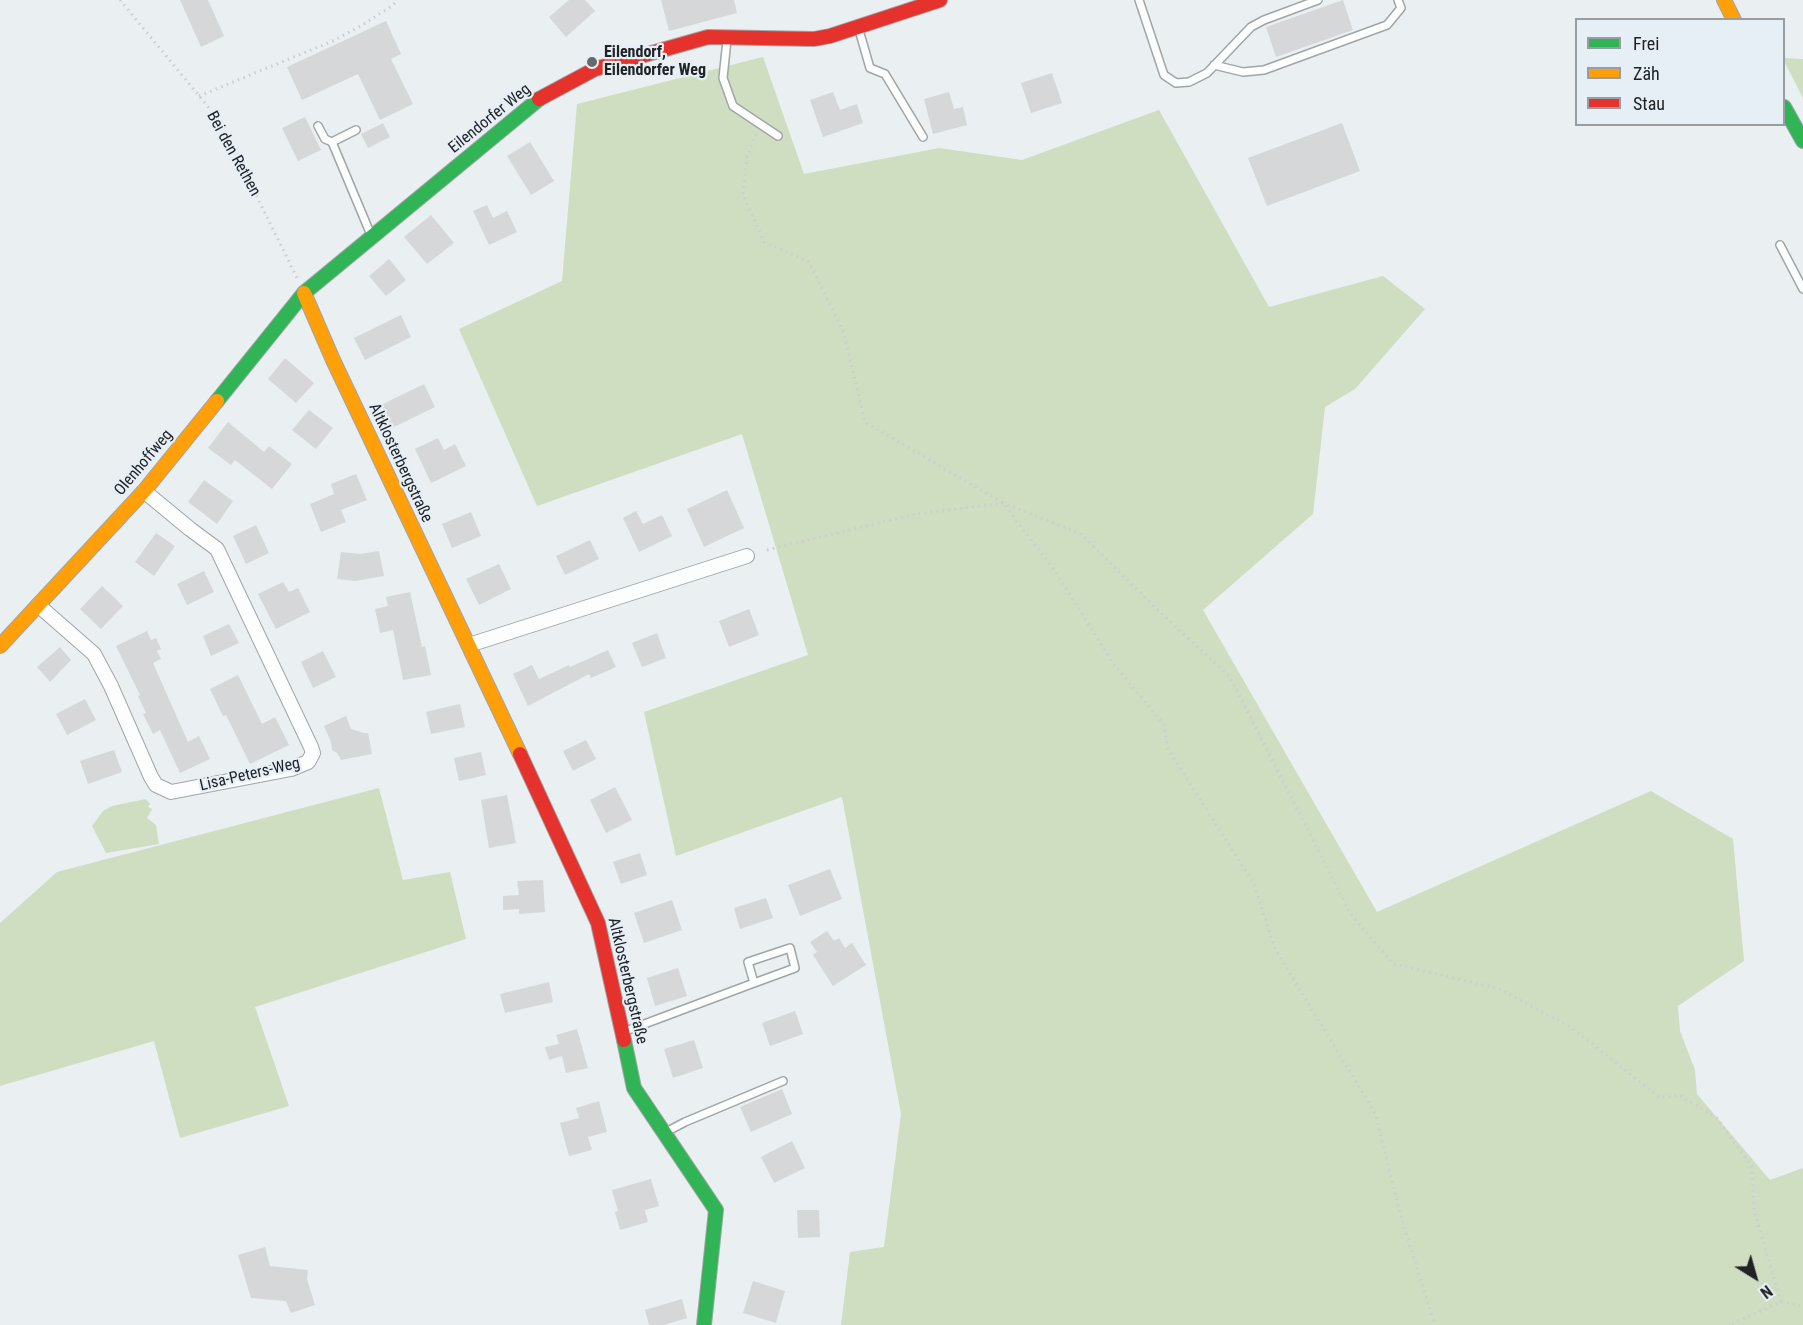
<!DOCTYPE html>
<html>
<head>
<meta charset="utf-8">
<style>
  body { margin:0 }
  #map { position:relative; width:1803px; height:1325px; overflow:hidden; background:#eaeff2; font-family:"Roboto Condensed",sans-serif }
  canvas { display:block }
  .legend { position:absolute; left:1575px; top:18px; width:210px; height:108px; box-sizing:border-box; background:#e7eff6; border:2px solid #979da3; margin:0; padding:8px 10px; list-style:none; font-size:18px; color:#202326 }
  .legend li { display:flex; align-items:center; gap:12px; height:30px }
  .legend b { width:30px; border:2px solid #979da3 }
  .north { position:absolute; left:1725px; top:1247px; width:60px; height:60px; -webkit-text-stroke:4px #e7eff6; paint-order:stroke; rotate:143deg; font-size:16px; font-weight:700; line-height:24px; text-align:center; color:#202326 }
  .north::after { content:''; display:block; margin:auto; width:21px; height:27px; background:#202326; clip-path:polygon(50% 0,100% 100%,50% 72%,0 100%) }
</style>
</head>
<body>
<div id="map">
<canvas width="1803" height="1325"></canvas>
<ul class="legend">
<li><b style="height:8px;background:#30b455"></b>Frei</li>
<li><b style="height:8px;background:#ff9f0a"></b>Zäh</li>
<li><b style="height:8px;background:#e5322d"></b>Stau</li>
</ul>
<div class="north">N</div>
</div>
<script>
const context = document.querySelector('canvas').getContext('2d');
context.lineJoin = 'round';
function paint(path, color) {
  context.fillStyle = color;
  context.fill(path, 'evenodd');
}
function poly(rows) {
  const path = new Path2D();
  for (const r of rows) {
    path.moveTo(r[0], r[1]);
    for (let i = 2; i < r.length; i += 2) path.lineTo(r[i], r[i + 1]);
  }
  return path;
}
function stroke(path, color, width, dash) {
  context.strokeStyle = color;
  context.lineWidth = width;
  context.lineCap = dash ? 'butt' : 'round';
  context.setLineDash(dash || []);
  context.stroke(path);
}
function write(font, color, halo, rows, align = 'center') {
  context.font = font + ' "Roboto Condensed",sans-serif';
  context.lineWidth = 4.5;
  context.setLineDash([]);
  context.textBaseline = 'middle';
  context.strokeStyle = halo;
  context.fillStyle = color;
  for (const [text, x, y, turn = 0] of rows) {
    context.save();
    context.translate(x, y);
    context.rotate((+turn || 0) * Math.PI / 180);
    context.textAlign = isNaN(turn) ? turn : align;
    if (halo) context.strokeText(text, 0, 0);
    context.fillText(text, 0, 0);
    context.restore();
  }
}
paint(poly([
  [763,57,804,174,939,148,1022,160,1159,110,1269,307,1383,276,1425,309,1355,389,1325,407,1313,514,1203,610,1377,912,1651,791,1733,839,1744,961,1678,1006,1680,1031,1695,1070,1697,1094,1770,1180,1803,1168,1803,1325,841,1325,850,1252,884,1247,901,1114,842,797,676,856,644,712,808,655,742,434,537,506,459,329,562,281,577,104],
  [1784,58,1803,59,1803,98,1784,61],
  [379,788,403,880,450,872,466,939,255,1007,289,1106,180,1138,154,1041,0,1086,0,923,57,872],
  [146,799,150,804,148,807,152,809,147,818,156,825,159,844,106,853,92,826,103,811,112,806]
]), '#cfddc1');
paint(poly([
  [180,0,208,0,224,36,201,47],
  [569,0,585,0,595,11,566,37,549,17],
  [661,0,734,0,737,13,669,31],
  [1343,0,1353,30,1276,57,1266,27],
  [386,21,401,54,391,59,413,104,380,120,358,74,302,100,287,67],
  [1052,73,1062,103,1031,113,1021,83],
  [833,92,840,110,857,104,863,123,823,137,810,100],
  [949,92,954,109,963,107,967,125,933,134,924,99],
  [305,117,321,150,298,161,282,128],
  [383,123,390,137,368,148,361,134],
  [1342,123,1360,171,1267,206,1248,158],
  [530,142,554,181,531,195,507,156],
  [487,205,493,218,507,211,517,232,489,245,473,211],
  [431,215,454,243,427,264,404,237],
  [389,259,406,280,386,296,369,276],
  [401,315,411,337,365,360,354,338],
  [285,358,314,383,296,403,268,379],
  [424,384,435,407,392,428,381,405],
  [309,410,333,428,316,449,292,430],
  [228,422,264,452,269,446,292,464,272,489,235,460,231,465,208,448],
  [438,438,444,450,455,444,466,466,431,483,415,449],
  [356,474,367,500,341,510,346,522,321,532,310,504,334,494,331,484],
  [204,480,233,501,217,524,188,502],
  [727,490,744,528,704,547,687,509],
  [636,511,643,524,662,515,672,536,639,552,623,518],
  [471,512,481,536,452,548,442,524],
  [256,525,269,553,246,564,233,536],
  [156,533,175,546,154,576,135,562],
  [590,540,599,559,565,575,556,556],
  [379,551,384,576,355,581,337,579,341,552,360,554],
  [499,564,511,589,479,605,466,579],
  [204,571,214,592,187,605,177,584],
  [283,582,289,592,298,588,310,612,276,629,258,594],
  [102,586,123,606,101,629,80,609],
  [410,592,422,647,425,646,431,675,403,680,393,630,380,633,375,609,388,606,386,597],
  [749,609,759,635,729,647,719,621],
  [229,624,239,643,211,656,203,636],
  [147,631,151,640,156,638,161,649,157,651,161,659,153,663,188,742,199,736,210,759,180,773,160,730,153,734,143,714,146,713,138,696,140,695,116,646],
  [657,633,666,658,642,667,632,643],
  [60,647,71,660,50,682,37,667],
  [608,650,616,667,591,678,589,674,528,706,513,674,532,665,539,679,569,665,570,667],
  [323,651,336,677,313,688,301,662],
  [238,675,262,724,275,717,289,745,250,764,226,715,223,716,210,689],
  [85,699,96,720,67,735,56,714],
  [460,704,465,727,431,734,426,712],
  [346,716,351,729,364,733,368,733,372,754,341,760,337,753,332,750,331,742,324,726],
  [586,740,596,759,573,771,563,751],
  [114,750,122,772,88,784,80,761],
  [481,752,486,775,459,781,454,758],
  [615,787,632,820,606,833,590,800],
  [507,795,516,843,489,848,481,800],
  [640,853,647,875,621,884,613,862],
  [830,869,842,899,800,916,788,885],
  [543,880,545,912,519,914,519,909,503,910,503,896,519,895,517,881],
  [766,898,773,918,740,929,734,908],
  [672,900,682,930,644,943,634,913],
  [827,931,834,941,839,938,845,948,852,943,866,965,833,986,813,955,817,952,810,942],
  [678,968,687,996,655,1006,647,978],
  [549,982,553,1002,505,1013,500,994],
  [795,1011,803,1034,770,1046,762,1023],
  [577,1029,588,1068,566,1073,562,1056,549,1060,545,1047,559,1044,556,1035],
  [694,1040,703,1068,673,1078,664,1049],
  [782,1089,792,1114,751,1132,740,1107],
  [599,1101,607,1132,588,1137,592,1150,569,1156,560,1123,579,1118,576,1108],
  [792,1141,805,1168,774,1183,761,1157],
  [651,1179,659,1206,645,1210,648,1222,620,1230,615,1212,618,1211,612,1190],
  [797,1210,819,1210,820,1237,798,1238],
  [265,1247,270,1266,308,1270,307,1279,315,1305,291,1313,286,1301,251,1298,238,1255],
  [753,1281,785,1291,776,1323,743,1313],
  [682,1299,687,1318,664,1325,649,1325,645,1310]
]), '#d6d7d9');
const lane = poly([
  [1139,0,1164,75,1176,83,1189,82,1207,73,1251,27,1264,20,1318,0],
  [859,30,870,68,885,74,923,137],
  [727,40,723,78,733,106,778,136],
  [1214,65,1243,72,1264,70,1387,25,1401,8,1398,0],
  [318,126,325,139,332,142],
  [356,130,332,142,371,235],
  [1780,245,1803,289],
  [623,1032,754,983,795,968,790,948,748,962,754,983],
  [666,1132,685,1122,783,1081]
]);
const street = poly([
  [38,605,94,654,111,686,151,777,156,785,171,792,291,769,308,762,313,753,311,747,217,549,190,529,144,491],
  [469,645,747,556]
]);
const fast = poly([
  [1784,107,1803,141],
  [217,401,304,293,539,99],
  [624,1040,634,1088,716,1210,704,1325]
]);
const slow = poly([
  [1724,0,1734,20],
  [304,293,333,360,520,754],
  [0,646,144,491,217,401]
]);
const jam = poly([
  [539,99,595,69,708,37,814,39,830,36,940,0],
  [520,754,598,923,624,1040]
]);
stroke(lane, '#a1a5a8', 10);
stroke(street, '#a1a5a8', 16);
stroke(fast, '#a1a5a8', 16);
stroke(slow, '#a1a5a8', 16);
stroke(jam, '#a1a5a8', 16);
stroke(poly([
  [120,0,219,120,297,278],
  [199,96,333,41,364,24,393,5,398,0],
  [756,134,747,157,743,195,764,242,809,262,844,333,865,422,1003,503,1055,571,1113,663,1164,725,1168,749,1254,884,1275,949,1375,1113,1402,1221,1435,1325],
  [767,550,916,514,1003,503,1081,534,1164,616,1230,677,1350,913,1393,964,1497,988,1571,1027,1660,1098,1679,1095,1717,1118,1752,1167,1754,1210,1781,1302,1729,1325],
  [1781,1302,1803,1306]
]), '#cccdcf', 3, [1.5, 4.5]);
stroke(lane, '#fcfdfd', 7);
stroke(street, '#fcfdfd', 14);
stroke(fast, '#30b455', 14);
stroke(slow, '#ff9f0a', 14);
stroke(jam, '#e5322d', 14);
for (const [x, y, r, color] of [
  [592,62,6,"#676a6d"]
]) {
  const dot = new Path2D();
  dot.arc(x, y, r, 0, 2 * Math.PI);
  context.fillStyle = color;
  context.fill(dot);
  stroke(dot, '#e7eff6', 2);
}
write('bold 16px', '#202326', '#e7eff6', [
  ["Eilendorf,",604,53],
  ["Eilendorfer Weg",604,71]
], 'left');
write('16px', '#202326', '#e7eff6', [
  ["Eilendorfer Weg",490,119,-39],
  ["Bei den Rethen",233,154,61],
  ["Olenhoffweg",144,463,-50],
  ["Altklosterbergstraße",400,463,65],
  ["Lisa-Peters-Weg",250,775,-13],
  ["Altklosterbergstraße",627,981,77]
]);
</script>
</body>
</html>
